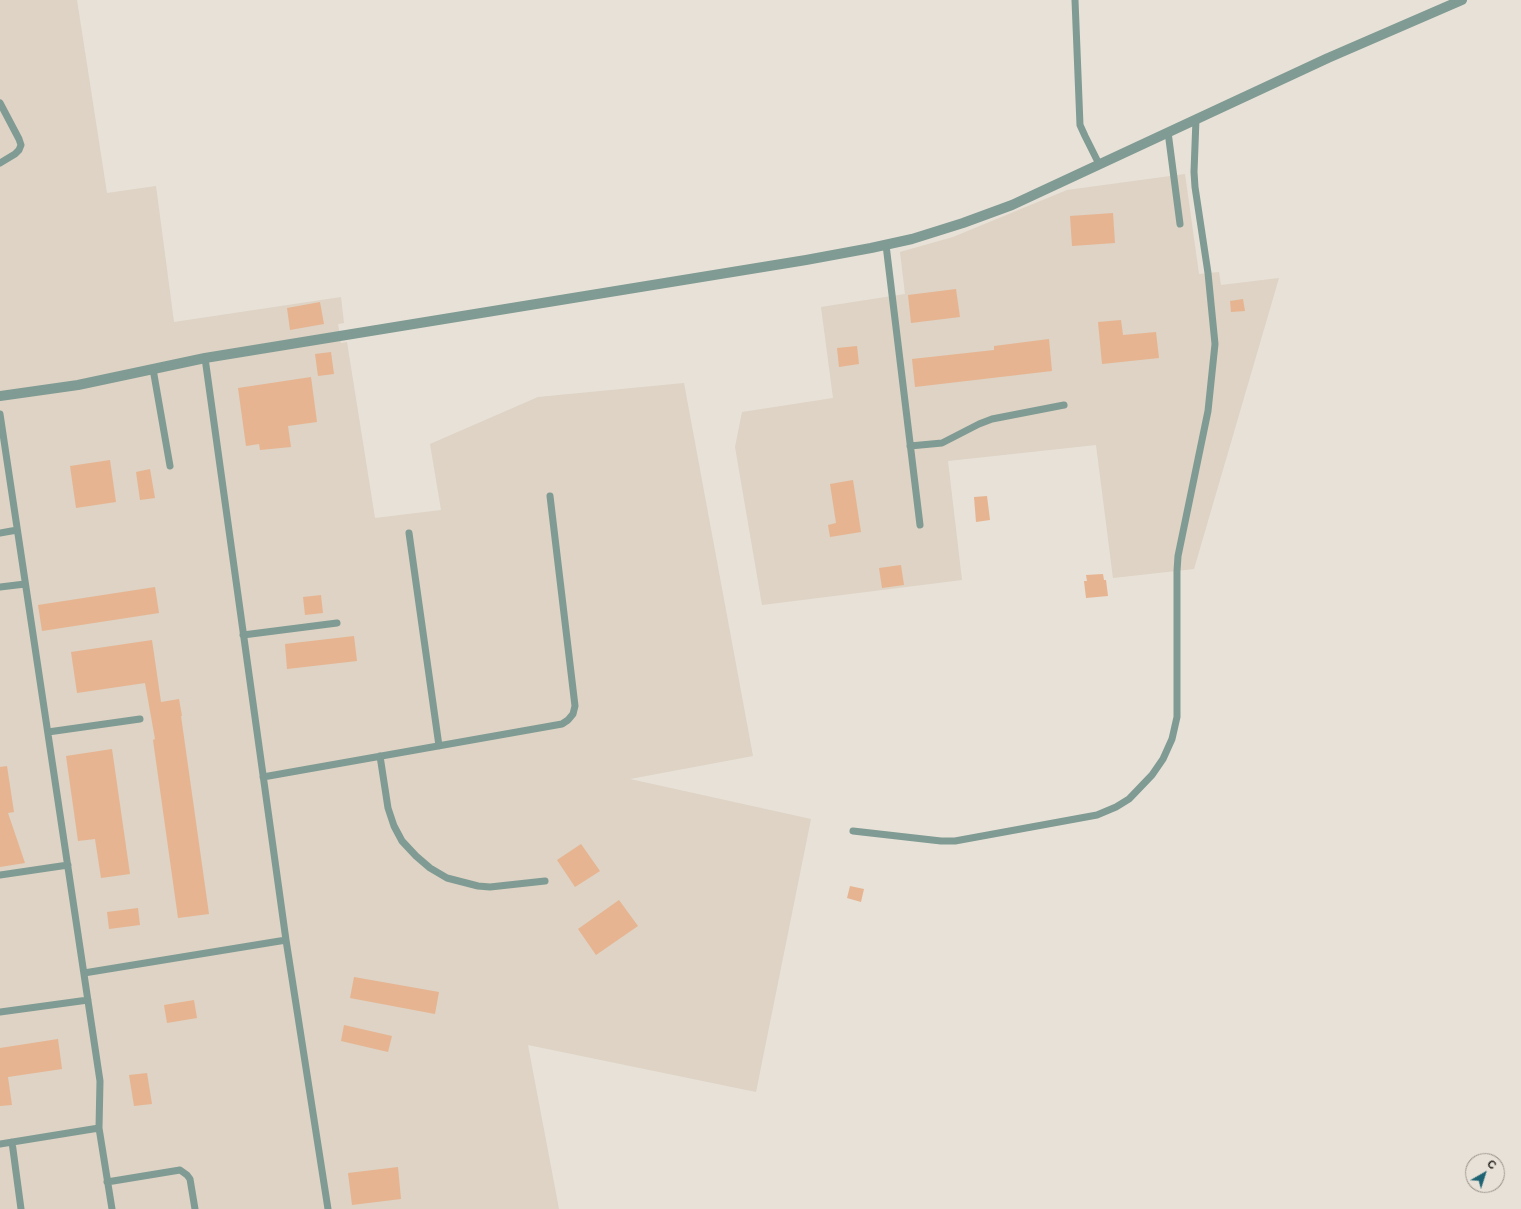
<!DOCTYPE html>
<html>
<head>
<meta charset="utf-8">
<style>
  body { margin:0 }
  #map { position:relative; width:1521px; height:1209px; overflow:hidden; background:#e8e1d7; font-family:Helvetica,sans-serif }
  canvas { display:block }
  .north { position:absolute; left:1465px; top:1153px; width:40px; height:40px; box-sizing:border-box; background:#e8e1d7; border:1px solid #97928b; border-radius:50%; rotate:39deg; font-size:11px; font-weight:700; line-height:16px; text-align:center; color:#1e1c18 }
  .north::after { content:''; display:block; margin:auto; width:14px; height:18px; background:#1d6373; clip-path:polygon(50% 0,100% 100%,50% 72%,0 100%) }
</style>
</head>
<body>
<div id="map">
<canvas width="1521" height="1209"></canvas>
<div class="north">С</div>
</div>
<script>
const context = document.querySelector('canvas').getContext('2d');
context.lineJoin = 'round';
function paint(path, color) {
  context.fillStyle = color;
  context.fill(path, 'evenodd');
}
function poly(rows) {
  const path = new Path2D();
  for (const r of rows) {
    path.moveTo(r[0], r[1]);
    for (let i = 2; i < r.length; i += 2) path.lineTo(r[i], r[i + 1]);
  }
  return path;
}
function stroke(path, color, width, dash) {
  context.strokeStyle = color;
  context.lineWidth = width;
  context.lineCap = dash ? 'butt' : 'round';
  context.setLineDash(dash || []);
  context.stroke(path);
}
paint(poly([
  [0,0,77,0,107,193,156,186,174,322,341,297,344,323,338,324,340,336,341,343,347,342,375,518,441,510,430,444,538,397,684,383,753,756,630,779,811,819,756,1092,528,1045,559,1209,0,1209],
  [1185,174,1199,274,1219,272,1221,285,1279,278,1194,569,1113,578,1096,445,948,461,962,580,762,605,735,447,742,412,833,398,821,307,905,294,900,252,953,237,1067,190]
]), '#ded3c4');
paint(poly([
  [1113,213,1115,243,1072,246,1070,216],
  [956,289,960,317,911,323,908,295],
  [1243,299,1245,311,1231,312,1230,301],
  [320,302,324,324,290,330,287,308],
  [1121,320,1123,335,1156,332,1159,358,1102,364,1098,322],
  [1049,339,1052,371,915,387,912,359,994,350,994,346],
  [857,346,859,364,839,367,837,348],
  [331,352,334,374,318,376,315,354],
  [311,377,317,422,288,426,291,447,260,450,259,444,246,446,238,388],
  [110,460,116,502,76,508,70,466],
  [150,469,155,498,140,500,136,472],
  [853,480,861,532,830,537,828,525,836,523,830,484],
  [987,496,990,520,976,522,974,497],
  [901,565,904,585,882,588,879,568],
  [1103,574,1104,580,1106,580,1108,596,1086,598,1084,581,1087,581,1086,575],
  [155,587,159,613,42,631,38,605],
  [321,595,323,613,305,615,303,597],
  [354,636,357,661,287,669,285,644],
  [152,640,161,702,179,699,182,716,181,716,209,914,178,918,153,740,155,739,145,683,77,693,71,652],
  [112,749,130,874,101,878,95,839,78,841,66,756],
  [7,766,14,812,8,813,25,863,0,867,0,767],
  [581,844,600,871,575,887,557,860],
  [850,886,864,889,861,902,847,898],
  [619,900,638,926,596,955,578,929],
  [138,908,140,925,109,929,107,912],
  [354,977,439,992,435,1014,350,998],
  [194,1000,197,1018,167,1023,164,1005],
  [344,1025,392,1036,388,1052,341,1041],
  [58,1039,62,1069,8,1077,12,1105,0,1106,0,1048],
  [147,1073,152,1104,134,1106,129,1075],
  [398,1167,401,1199,352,1205,348,1173]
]), '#e6b491');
stroke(poly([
  [1075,0,1080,125,1085,136,1099,164],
  [0,103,19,139,21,145,19,150,15,154,0,163],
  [1168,132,1180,224],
  [886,245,920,525],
  [205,358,286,940,328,1209],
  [153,369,170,466],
  [0,414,100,1081,99,1128],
  [910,446,942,443,979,424,992,419,1064,405],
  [0,533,17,530],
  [409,533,439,746],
  [0,587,25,584],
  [243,635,337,623],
  [48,732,140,719],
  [380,756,388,808,394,826,402,841,416,856,430,868,447,878,478,886,490,887,545,881],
  [263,777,562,724,568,720,573,714,575,706,550,496],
  [853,831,941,841,955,841,1097,815,1116,807,1129,799,1152,775,1163,759,1172,739,1177,717,1177,571,1178,556,1208,411,1215,344,1208,273,1195,187,1194,172,1196,119],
  [0,875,68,865],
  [84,973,286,940],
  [0,1012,88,1000],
  [12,1142,21,1209],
  [0,1144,99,1128,112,1209],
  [107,1182,180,1170,187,1175,190,1179,195,1209]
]), '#7f9b93', 7);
stroke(poly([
  [0,396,78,385,205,358,806,260,871,248,912,239,963,223,1012,205,1328,58,1462,0]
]), '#7f9b93', 10);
</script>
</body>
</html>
